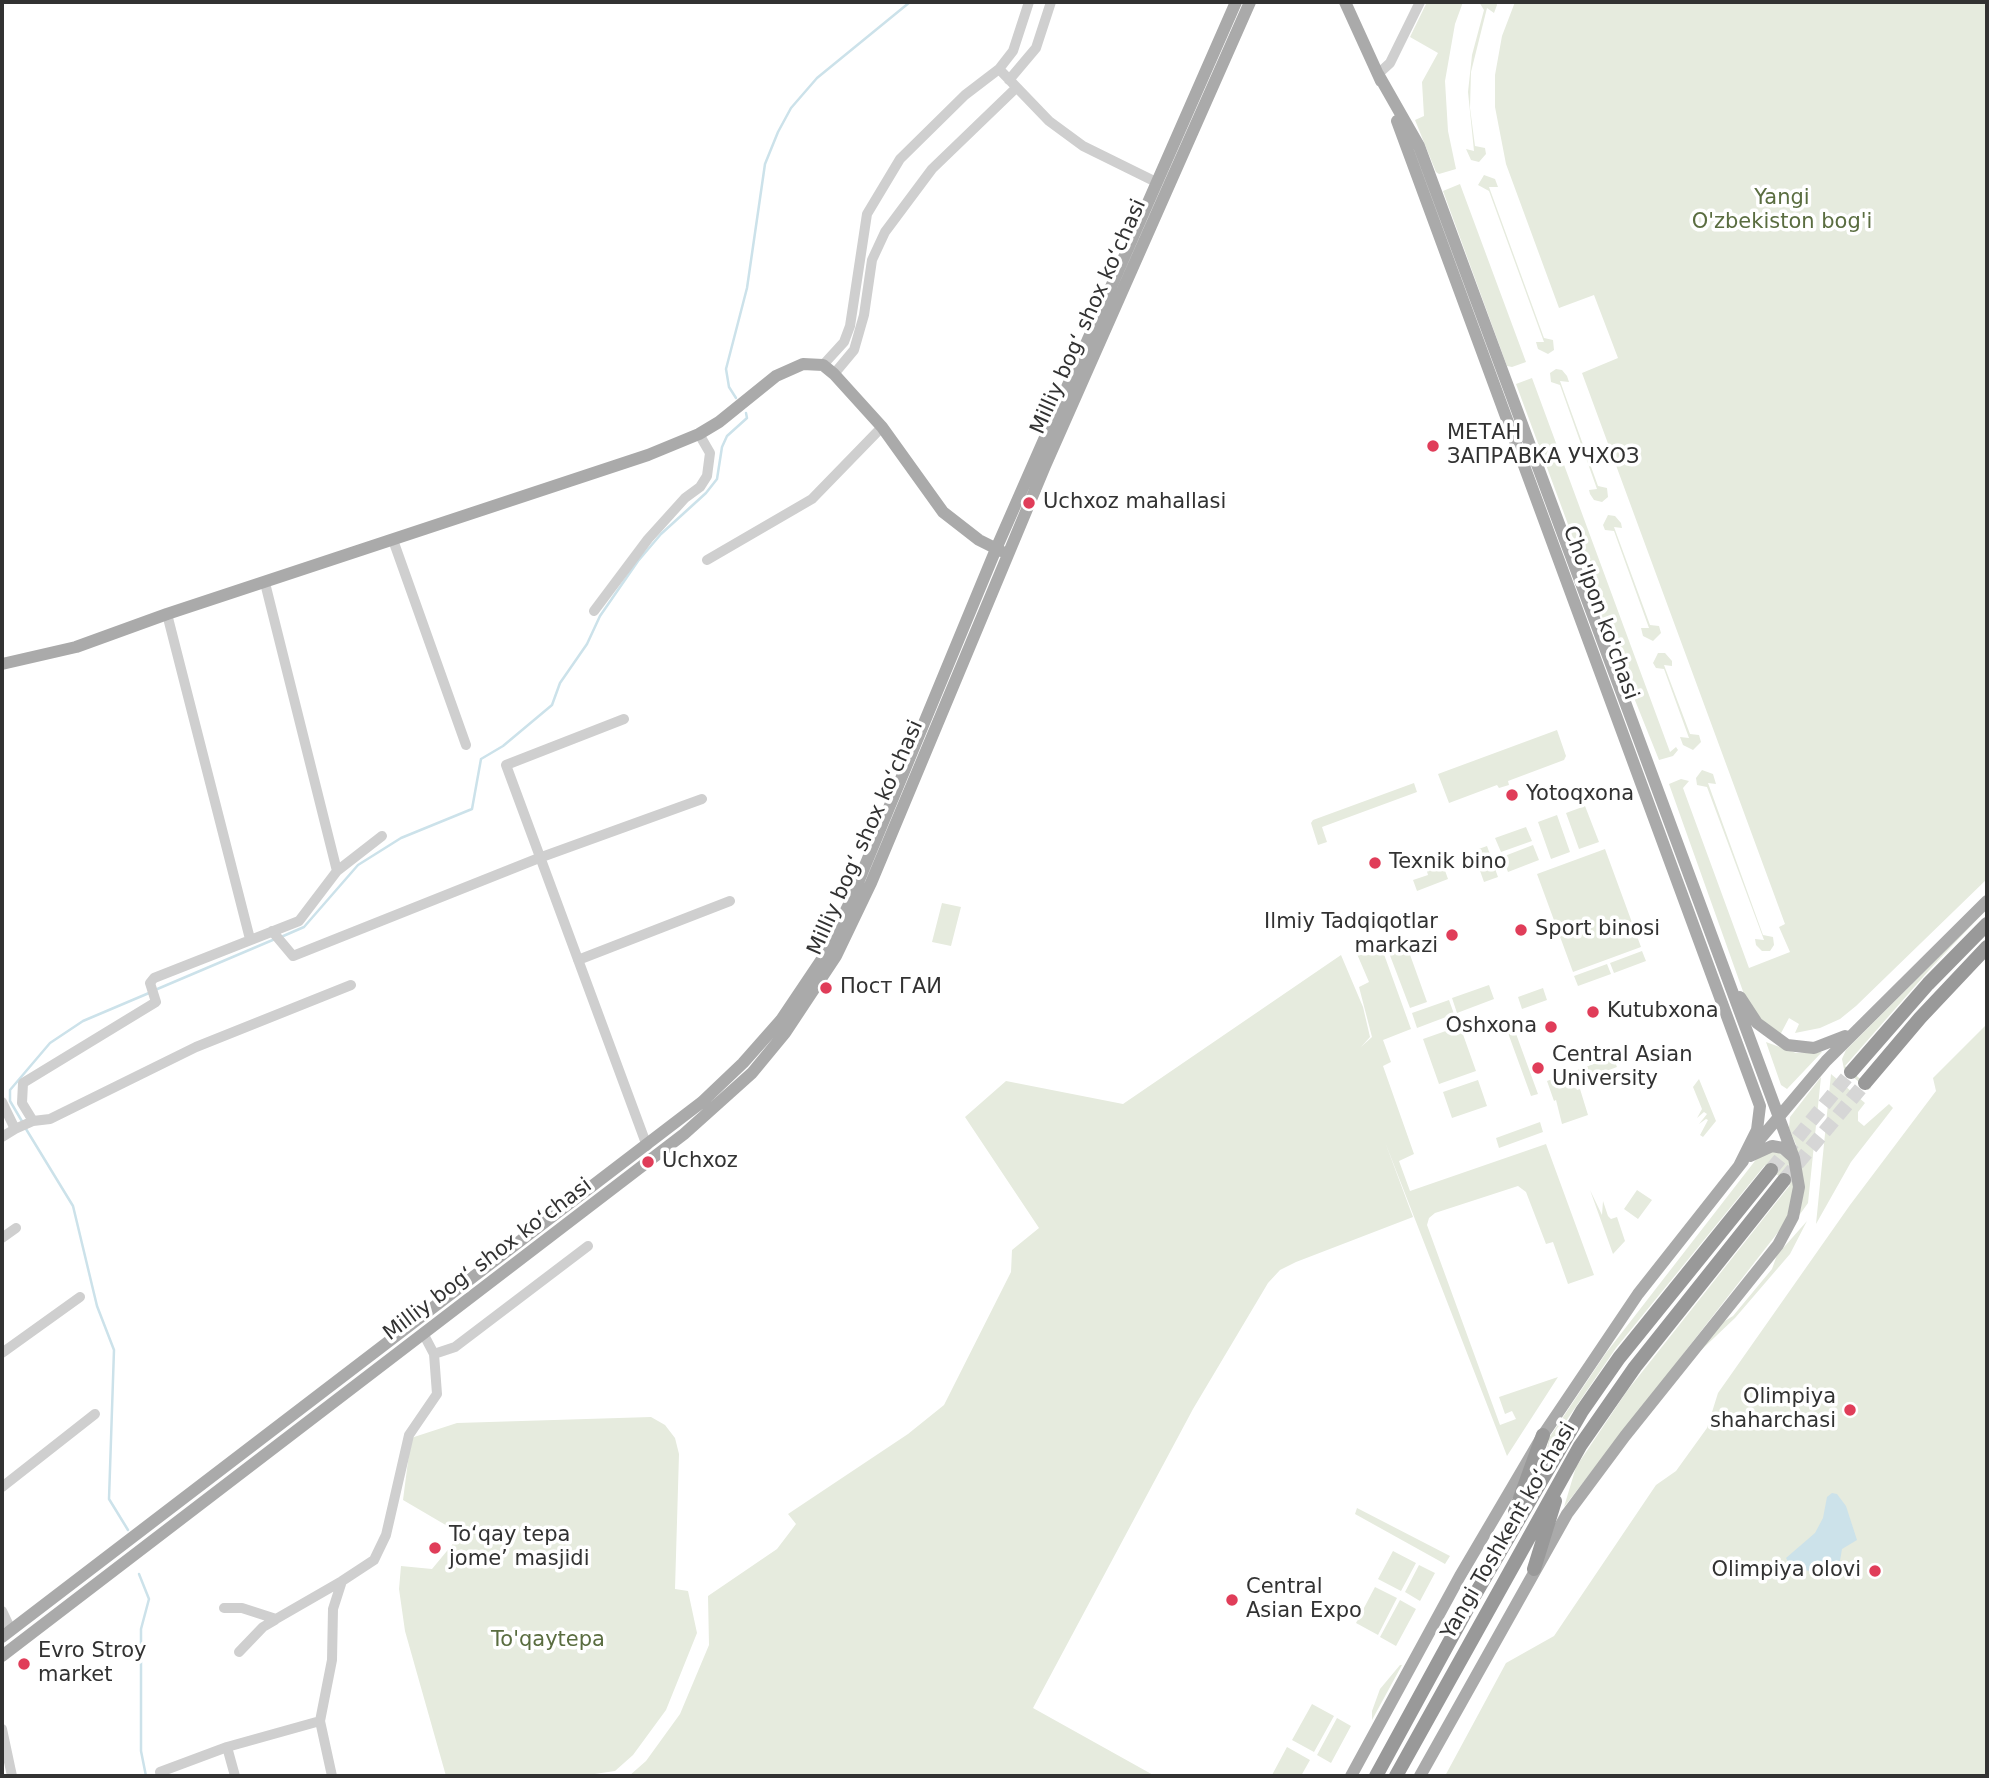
<!DOCTYPE html>
<html>
<head>
<meta charset="utf-8">
<style>
  body { margin:0 }
  #map { position:relative; width:1989px; height:1778px; overflow:hidden; background:#fff; font-family:"DejaVu Sans",sans-serif }
  canvas { display:block }
  .frame { position:absolute; inset:0; border:4px solid #323232; pointer-events:none }
</style>
</head>
<body>
<div id="map">
<canvas width="1989" height="1778"></canvas>
<div class="frame"></div>
</div>
<script>
const context = document.querySelector('canvas').getContext('2d');
context.lineJoin = 'round';
function paint(path, color) {
  context.fillStyle = color;
  context.fill(path, 'evenodd');
}
function poly(rows) {
  const path = new Path2D();
  for (const r of rows) {
    path.moveTo(r[0], r[1]);
    for (let i = 2; i < r.length; i += 2) path.lineTo(r[i], r[i + 1]);
  }
  return path;
}
function stroke(path, color, width, dash) {
  context.strokeStyle = color;
  context.lineWidth = width;
  context.lineCap = dash ? 'butt' : 'round';
  context.setLineDash(dash || []);
  context.stroke(path);
}
function write(font, color, halo, rows, align = 'center') {
  context.font = font + ' "DejaVu Sans",sans-serif';
  context.lineWidth = 7;
  context.setLineDash([]);
  context.textBaseline = 'middle';
  context.strokeStyle = halo;
  context.fillStyle = color;
  for (const [text, x, y, turn = 0] of rows) {
    context.save();
    context.translate(x, y);
    context.rotate((+turn || 0) * Math.PI / 180);
    context.textAlign = isNaN(turn) ? turn : align;
    if (halo) context.strokeText(text, 0, 0);
    context.fillText(text, 0, 0);
    context.restore();
  }
}
paint(poly([
  [1427,2,1463,2,1455,24,1445,81,1448,131,1456,169,1439,174,1436,172,1415,120,1424,116,1422,82,1438,53,1410,37],
  [1479,2,1496,2,1497,5,1494,13,1487,8,1471,72,1470,108,1475,146,1485,148,1486,154,1479,162,1471,160,1466,149,1474,151,1468,92,1472,55,1484,10],
  [1515,2,1987,2,1987,879,1856,1006,1840,1019,1820,1028,1795,1033,1799,1024,1789,1018,1779,1037,1768,1030,1745,997,1669,784,1681,779,1689,781,1683,788,1749,968,1790,952,1779,927,1785,924,1582,373,1618,358,1594,295,1559,308,1506,164,1495,107,1495,75,1502,36],
  [1484,175,1495,179,1498,187,1489,187,1544,338,1553,340,1554,350,1548,354,1538,349,1536,342,1544,342,1489,191,1478,185],
  [1460,184,1526,362,1512,367,1507,366,1443,191],
  [1556,369,1562,370,1567,376,1569,382,1560,381,1598,486,1607,488,1608,497,1602,502,1594,500,1590,494,1589,490,1597,489,1560,385,1551,382,1550,373],
  [1532,378,1670,752,1676,747,1678,750,1673,756,1659,760,1612,643,1516,384],
  [1608,515,1615,516,1621,523,1622,528,1614,527,1650,625,1659,626,1661,633,1653,641,1643,636,1641,628,1649,628,1614,531,1605,530,1603,525],
  [1658,653,1665,653,1672,661,1672,666,1664,665,1690,734,1699,735,1701,742,1693,750,1683,745,1680,737,1689,738,1664,669,1656,668,1653,663],
  [1557,730,1566,756,1564,760,1508,781,1509,785,1499,788,1497,785,1449,803,1438,774],
  [1702,770,1713,774,1716,784,1708,783,1763,935,1773,937,1774,945,1770,951,1762,951,1756,945,1755,939,1764,940,1707,787,1697,785,1696,778],
  [1414,783,1417,792,1322,827,1327,842,1318,845,1311,823,1313,820],
  [1585,806,1599,842,1579,849,1566,813],
  [1557,815,1570,852,1551,859,1538,822],
  [1526,827,1532,841,1501,852,1495,838],
  [1533,845,1539,860,1508,872,1502,857],
  [1487,846,1498,877,1484,882,1473,851],
  [1605,849,1641,947,1573,972,1537,874],
  [1442,862,1448,879,1417,891,1413,880,1428,875,1426,868],
  [942,903,961,907,951,946,932,942],
  [1987,909,1931,968,1845,1066,1871,1088,1868,1090,1844,1069,1842,1059,1846,1050],
  [1404,938,1427,1002,1410,1008,1386,945],
  [1381,946,1411,1029,1383,1040,1391,1062,1383,1066,1414,1154,1399,1161,1410,1191,1546,1144,1594,1275,1568,1284,1553,1242,1546,1244,1526,1192,1518,1186,1435,1213,1429,1218,1427,1225,1500,1425,1516,1419,1512,1411,1505,1414,1499,1397,1558,1377,1507,1456,1385,1142,1413,1217,1296,1262,1280,1270,1268,1283,1193,1409,1033,1708,1155,1776,629,1776,646,1761,680,1714,709,1645,708,1596,777,1549,796,1524,788,1514,908,1434,944,1405,1011,1272,1012,1250,1039,1228,965,1117,1006,1081,1123,1104,1341,955,1363,1007,1370,1037,1361,1047,1372,1037,1359,987,1369,982,1357,954],
  [1642,951,1646,961,1614,973,1610,963],
  [1607,964,1611,974,1578,986,1574,976],
  [1489,985,1494,999,1457,1013,1452,998],
  [1543,988,1547,1000,1522,1009,1518,997],
  [1449,1000,1454,1014,1417,1028,1412,1013],
  [1987,1024,1987,1776,1445,1776,1506,1663,1554,1636,1656,1485,1676,1471,1707,1428,1718,1393,1850,1205,1936,1091,1933,1078],
  [1460,1026,1476,1071,1439,1084,1423,1039],
  [1515,1031,1538,1094,1531,1096,1508,1033],
  [1766,1042,1796,1053,1822,1052,1787,1089,1781,1085],
  [1613,1057,1617,1067,1574,1083,1577,1090,1580,1089,1588,1115,1562,1124,1556,1100,1554,1101,1547,1081],
  [1831,1074,1865,1103,1858,1112,1858,1121,1864,1126,1889,1104,1893,1108,1851,1162,1816,1224],
  [1821,1077,1808,1203,1798,1217,1797,1147,1789,1128,1790,1117],
  [1699,1079,1716,1121,1703,1137,1700,1135,1708,1120,1706,1119,1699,1124,1707,1114,1704,1112,1697,1118,1702,1109,1693,1087],
  [1478,1080,1487,1106,1452,1118,1443,1092],
  [1540,1122,1543,1132,1499,1148,1496,1138],
  [1768,1151,1779,1153,1789,1160,1794,1187,1786,1222,1564,1507,1576,1467,1627,1391,1790,1185,1765,1165,1616,1348,1547,1449,1549,1438,1606,1353,1758,1157],
  [1590,1190,1602,1215,1603,1201,1608,1216,1611,1219,1617,1217,1625,1241,1613,1254],
  [1637,1190,1652,1200,1638,1219,1624,1209],
  [1807,1221,1790,1254,1735,1318,1696,1355,1723,1322,1733,1316,1772,1269,1777,1255],
  [651,1417,665,1425,675,1438,679,1454,675,1589,688,1591,697,1633,666,1710,633,1755,615,1771,581,1776,446,1776,405,1631,399,1589,401,1566,432,1569,461,1534,403,1500,411,1438,457,1423],
  [1357,1508,1450,1556,1445,1564,1355,1514],
  [1393,1551,1416,1563,1401,1591,1378,1579],
  [1419,1565,1435,1573,1420,1601,1405,1592],
  [1375,1587,1397,1598,1378,1635,1356,1623],
  [1400,1600,1416,1609,1396,1646,1380,1637],
  [1400,1665,1402,1665,1372,1720,1372,1711,1380,1689],
  [1312,1704,1334,1716,1314,1752,1292,1740],
  [1337,1718,1351,1726,1331,1763,1317,1755],
  [1287,1747,1310,1760,1301,1776,1272,1775]
]), '#e6ebde');
paint(poly([
  [1832,1493,1837,1494,1846,1506,1857,1540,1842,1549,1839,1567,1809,1571,1791,1567,1786,1558,1815,1533,1823,1518,1827,1497]
]), '#cce2ea');
stroke(poly([
  [736,398,729,387,726,369,747,288,765,164,778,132,791,108,817,78,910,2],
  [281,937,304,927,358,865,401,838,472,809,481,759,503,746,552,705,560,683,587,644,600,616,638,561,661,534,706,493,717,479,722,447,727,436,747,418,746,413],
  [155,990,275,939],
  [23,1123,10,1101,10,1090,50,1043,83,1021,149,993],
  [26,1129,73,1206,97,1306,114,1350,109,1499,128,1530],
  [139,1574,149,1599,141,1629,141,1751,146,1776]
]), '#cce2ea', 2.5);
stroke(poly([
  [1771,1170,1851,1072],
  [1784,1180,1865,1083]
]), '#d6d6d6', 14, [14, 7]);
stroke(poly([
  [999,69,1049,121,1083,146,1156,182],
  [1378,74,1390,63,1420,2],
  [1009,80,1036,48,1051,2],
  [823,365,844,342,850,326,867,214,900,159,965,95,999,69,1013,51,1029,2],
  [834,374,854,350,864,315,872,260,885,232,932,169,1016,88],
  [393,540,466,745],
  [707,560,812,499,882,427],
  [265,583,337,871],
  [594,611,648,539,685,498,700,487,707,476,710,453,699,434],
  [167,614,250,939],
  [624,719,506,765,647,1146],
  [272,931,293,956,539,858,702,799],
  [578,960,730,901],
  [2,1102,15,1129,2,1137],
  [33,1121,22,1103,23,1083,156,1002,150,983,154,978,299,921,337,871,382,836],
  [15,1129,33,1121,50,1119,196,1047,351,985],
  [2,1238,16,1228],
  [424,1335,434,1354],
  [2,1353,80,1297],
  [2,1487,95,1414],
  [224,1608,242,1608,276,1619,342,1581],
  [2,1611,11,1630],
  [239,1652,263,1627,275,1620],
  [2,1729,12,1776],
  [160,1772,227,1747],
  [235,1776,227,1747,320,1721],
  [332,1776,320,1721,332,1660,333,1609,342,1581,374,1560,386,1535,409,1435,437,1394,434,1354,455,1347,588,1246]
]), '#cfcfcf', 10);
stroke(poly([
  [1345,2,1381,81],
  [1378,74,1419,146,1794,1158,1799,1187,1793,1217,1778,1245,1625,1436,1567,1514,1420,1776],
  [1397,121,1760,1106,1757,1130,1739,1166],
  [2,664,76,647,167,614,648,455,699,434,719,422,776,376,803,364,823,365,834,374,882,427,943,512,979,540,1001,551],
  [1740,997,1757,1023,1787,1045,1814,1048,1845,1036],
  [1756,1144,1826,1061,1987,901],
  [1750,1156,1772,1146,1783,1148,1792,1156],
  [2,1637,702,1102,743,1063,781,1020,824,956,850,902,996,549,1236,2],
  [2,1656,684,1134,752,1073,785,1033,836,956,871,883,1045,466,1250,2],
  [1351,1776,1460,1576,1543,1435,1638,1294,1743,1161]
]), '#aaa', 12);
stroke(poly([
  [1851,1072,1928,984,1987,924],
  [1865,1083,1920,1018,1987,947],
  [1515,1512,1543,1435],
  [1534,1569,1555,1501],
  [1376,1776,1476,1593,1582,1411,1619,1358,1771,1170],
  [1396,1776,1580,1446,1635,1367,1784,1180]
]), '#999', 14);
for (const [x, y, r, color] of [
  [1433,446,7,"#e03d59"],
  [1029,503,7,"#e03d59"],
  [1512,795,7,"#e03d59"],
  [1375,863,7,"#e03d59"],
  [1521,930,7,"#e03d59"],
  [1452,935,7,"#e03d59"],
  [826,988,7,"#e03d59"],
  [1593,1012,7,"#e03d59"],
  [1551,1027,7,"#e03d59"],
  [1538,1068,7,"#e03d59"],
  [648,1162,7,"#e03d59"],
  [1850,1410,7,"#e03d59"],
  [435,1548,7,"#e03d59"],
  [1875,1571,7,"#e03d59"],
  [1232,1600,7,"#e03d59"],
  [24,1664,7,"#e03d59"]
]) {
  const dot = new Path2D();
  dot.arc(x, y, r, 0, 2 * Math.PI);
  context.fillStyle = color;
  context.fill(dot);
  stroke(dot, '#fff', 2.5);
}
write('21px', '#5a6d40', '#fff', [
  ["Yangi",1782,199],
  ["O'zbekiston bog'i",1782,223],
  ["To'qaytepa",548,1641]
]);
write('21px', '#323232', '#fff', [
  ["Milliy bog‘ shox ko‘chasi",1089,317,-66],
  ["Cho'lpon ko'chasi",1600,613,70],
  ["Milliy bog‘ shox ko‘chasi",866,838,-66],
  ["Milliy bog‘ shox ko‘chasi",488,1260,-37],
  ["Yangi Toshkent ko‘chasi",1509,1531,-60]
]);
write('21px', '#323232', '#fff', [
  ["МЕТАН",1447,434],
  ["ЗАПРАВКА УЧХОЗ",1447,458],
  ["Uchxoz mahallasi",1043,503],
  ["Yotoqxona",1526,795],
  ["Texnik bino",1389,863],
  ["Ilmiy Tadqiqotlar",1438,923,"right"],
  ["markazi",1438,947,"right"],
  ["Sport binosi",1535,930],
  ["Пост ГАИ",840,988],
  ["Kutubxona",1607,1012],
  ["Oshxona",1537,1027,"right"],
  ["Central Asian",1552,1056],
  ["University",1552,1080],
  ["Uchxoz",662,1162],
  ["Olimpiya",1836,1398,"right"],
  ["shaharchasi",1836,1422,"right"],
  ["To‘qay tepa",449,1536],
  ["jome’ masjidi",449,1560],
  ["Olimpiya olovi",1861,1571,"right"],
  ["Central",1246,1588],
  ["Asian Expo",1246,1612],
  ["Evro Stroy",38,1652],
  ["market",38,1676]
], 'left');
</script>
</body>
</html>
